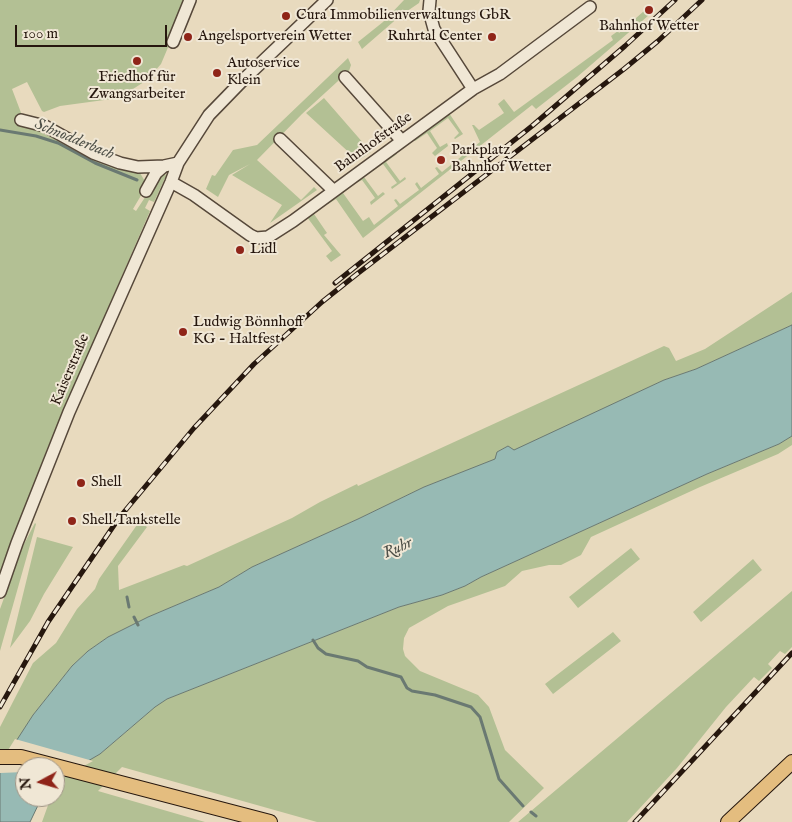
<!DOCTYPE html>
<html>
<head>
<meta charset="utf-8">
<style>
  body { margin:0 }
  #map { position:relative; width:792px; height:822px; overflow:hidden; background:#e8dabe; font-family:"IM FELL English",serif }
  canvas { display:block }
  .north { position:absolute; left:15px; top:757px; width:50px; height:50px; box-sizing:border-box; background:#f0e7d5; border:1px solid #9f9485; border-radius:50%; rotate:264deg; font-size:14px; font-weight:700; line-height:20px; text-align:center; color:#26170e }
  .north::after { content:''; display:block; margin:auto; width:18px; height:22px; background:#8f2418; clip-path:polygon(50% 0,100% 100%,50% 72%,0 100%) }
  .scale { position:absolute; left:15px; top:25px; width:152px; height:22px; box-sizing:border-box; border:2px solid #26170e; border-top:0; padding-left:6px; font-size:15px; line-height:18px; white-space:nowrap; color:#26170e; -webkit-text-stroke:4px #f0e7d5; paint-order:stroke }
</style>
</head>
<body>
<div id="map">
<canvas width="792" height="822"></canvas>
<div class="north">N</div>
<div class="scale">100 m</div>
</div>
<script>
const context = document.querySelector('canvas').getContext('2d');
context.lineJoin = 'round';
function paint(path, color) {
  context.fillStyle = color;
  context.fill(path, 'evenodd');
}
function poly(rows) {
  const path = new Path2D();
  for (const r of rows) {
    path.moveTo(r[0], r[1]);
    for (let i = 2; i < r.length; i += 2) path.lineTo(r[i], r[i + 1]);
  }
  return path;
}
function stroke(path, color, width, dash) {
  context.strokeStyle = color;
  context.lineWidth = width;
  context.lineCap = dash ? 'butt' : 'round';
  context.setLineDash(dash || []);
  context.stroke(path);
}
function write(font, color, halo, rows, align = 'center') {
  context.font = font + ' "IM FELL English",serif';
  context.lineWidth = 4;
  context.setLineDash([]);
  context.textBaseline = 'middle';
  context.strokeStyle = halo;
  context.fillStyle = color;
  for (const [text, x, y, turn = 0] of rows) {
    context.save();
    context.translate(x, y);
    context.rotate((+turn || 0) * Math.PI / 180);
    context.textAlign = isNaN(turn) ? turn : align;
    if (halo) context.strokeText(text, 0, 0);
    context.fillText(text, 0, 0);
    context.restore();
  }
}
paint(poly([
  [0,0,188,0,161,64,147,80,119,98,60,106,44,112,42,111,27,82,12,89,23,118,32,128,92,157,140,173,146,183,146,187,133,209,136,211,161,173,165,173,166,176,154,202,149,200,145,208,150,211,47,449,0,574],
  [404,0,420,0,419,3,400,16,362,49,358,42,383,22],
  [644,11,649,15,577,77,536,109,532,105,363,238,336,199,328,204,326,202,347,187,348,189,343,193,363,221,369,217,374,225,398,206,394,200,396,199,400,204,419,190,415,184,417,182,421,188,439,174,435,168,437,167,442,172,462,156,458,150,460,149,465,154,480,142,472,125,474,125,479,130,504,113,498,104,504,99,514,112,613,40,611,36,618,31,619,33],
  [348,58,351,65,349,71,302,114,257,160,301,200,314,187,317,190,270,223,282,205,232,175,250,164,229,175,218,197,206,189,212,175,215,176,233,150,257,145],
  [324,98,371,152,347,168,354,157,306,113],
  [449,113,463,134,455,139,454,138,459,133,448,118,430,131,440,147,447,143,448,146,435,156,432,153,437,148,427,133,415,141,413,139],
  [396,152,397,154,386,162,400,181,405,177,406,179,392,189,391,187,397,183,383,164,364,177,378,196,383,192,385,194,371,205,370,202,375,198,362,180,356,183,354,181],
  [319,206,321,209,314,214,327,233,324,235,341,255,331,262,326,256,332,251,307,217],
  [792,292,792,325,696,369,664,380,514,451,508,446,497,452,496,459,424,487,358,519,252,567,219,587,148,617,108,637,88,651,72,666,33,715,0,768,0,727,33,663,56,643,77,609,95,589,99,579,139,522,147,527,118,566,119,590,184,565,187,566,292,518,320,502,357,484,358,486,664,346,669,348,676,361,705,349],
  [792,436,792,445,778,454,700,487,591,537,581,555,561,565,549,565,522,571,505,586,448,606,409,628,404,638,403,649,405,656,420,671,478,695,489,707,505,750,544,788,509,822,317,822,122,767,98,791,205,822,42,822,51,797,55,797,55,779,100,754,155,707,167,699,399,607,442,595,465,586,481,577,707,474,779,444],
  [35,523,36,524,0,651,0,609,23,546],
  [37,537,73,547,44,594,30,621,10,648],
  [631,548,640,559,578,608,569,597],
  [753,559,762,570,701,622,693,612],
  [792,591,792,647,785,654,780,651,768,664,772,668,759,681,754,677,726,707,677,768,627,822,518,822],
  [613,632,621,641,553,694,545,684]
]), '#b3c094');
const water = poly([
  [792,325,792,436,779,444,707,474,481,577,465,586,442,595,399,607,167,699,155,707,100,754,55,780,55,767,25,767,25,797,42,797,30,822,0,822,0,768,11,749,33,715,72,666,88,651,108,637,148,617,219,587,252,567,358,519,424,487,495,459,497,452,508,446,514,450,664,380,696,369,792,325]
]);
paint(water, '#97bab4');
stroke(water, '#6a7972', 1);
paint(poly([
  [15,739,93,761,62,778,55,777,55,767,25,767,25,772,0,773,0,763]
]), '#e8dabe');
stroke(poly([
  [0,130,36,136,58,143,95,163,137,180],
  [127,597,129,607],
  [134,617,138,625],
  [313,640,318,648,326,654,358,661,367,667,401,677,407,688,412,691,435,695,471,707,480,717,499,779,523,806],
  [531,812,536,816]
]), '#6a7972', 3);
const minor = poly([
  [430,0,429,11,434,29,473,89],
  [173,42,190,0],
  [345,77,402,141],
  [21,120,45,126,93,153,120,163,138,167,164,166,178,163],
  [280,139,334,191],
  [171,182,194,195,250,235,256,238,268,237,293,221,473,89,500,74,590,7],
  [146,191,156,173,164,166],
  [0,592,17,543,69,412,171,182,178,163,209,115,242,81,327,0]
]);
const major = poly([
  [0,757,21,757,270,822],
  [728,822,792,762]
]);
stroke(minor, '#56483a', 14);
stroke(major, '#26170e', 16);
stroke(minor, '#f0e7d5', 11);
stroke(major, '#e4bd7f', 14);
const rail = poly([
  [335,283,532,126,625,46,675,0],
  [0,707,48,622,119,518,194,428,254,364,322,302,357,274,624,69,658,41,702,0],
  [635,822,792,653]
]);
stroke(rail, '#26170e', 5);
stroke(rail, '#f0e7d5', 3, [9]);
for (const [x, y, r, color] of [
  [649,10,5,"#8f2418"],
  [286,16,5,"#8f2418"],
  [188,37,5,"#8f2418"],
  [492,37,5,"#8f2418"],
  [137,61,5,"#8f2418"],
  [217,73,5,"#8f2418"],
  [441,160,5,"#8f2418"],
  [240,250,5,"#8f2418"],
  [183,332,5,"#8f2418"],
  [81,483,5,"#8f2418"],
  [72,521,5,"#8f2418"]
]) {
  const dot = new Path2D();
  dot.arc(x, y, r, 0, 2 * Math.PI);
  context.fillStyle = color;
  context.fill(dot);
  stroke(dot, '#f0e7d5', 2);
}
write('15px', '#26170e', '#f0e7d5', [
  ["Cura Immobilienverwaltungs GbR",296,16],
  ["Bahnhof Wetter",649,27,"center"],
  ["Angelsportverein Wetter",198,37],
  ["Ruhrtal Center",482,37,"right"],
  ["Autoservice",227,64],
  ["Klein",227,81],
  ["Friedhof für",137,78,"center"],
  ["Zwangsarbeiter",137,95,"center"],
  ["Parkplatz",451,151],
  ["Bahnhof Wetter",451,168],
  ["Lidl",250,250],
  ["Ludwig Bönnhoff",193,323],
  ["KG - Haltfest",193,340],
  ["Shell",91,483],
  ["Shell Tankstelle",82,521]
], 'left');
write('15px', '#26170e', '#f0e7d5', [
  ["Bahnhofstraße",374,143,-36],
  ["Kaiserstraße",71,370,-67]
]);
write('italic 16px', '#4e5048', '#f0e7d5', [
  ["Schnodderbach",74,140,22],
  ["Ruhr",398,549,-24]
]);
</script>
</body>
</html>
